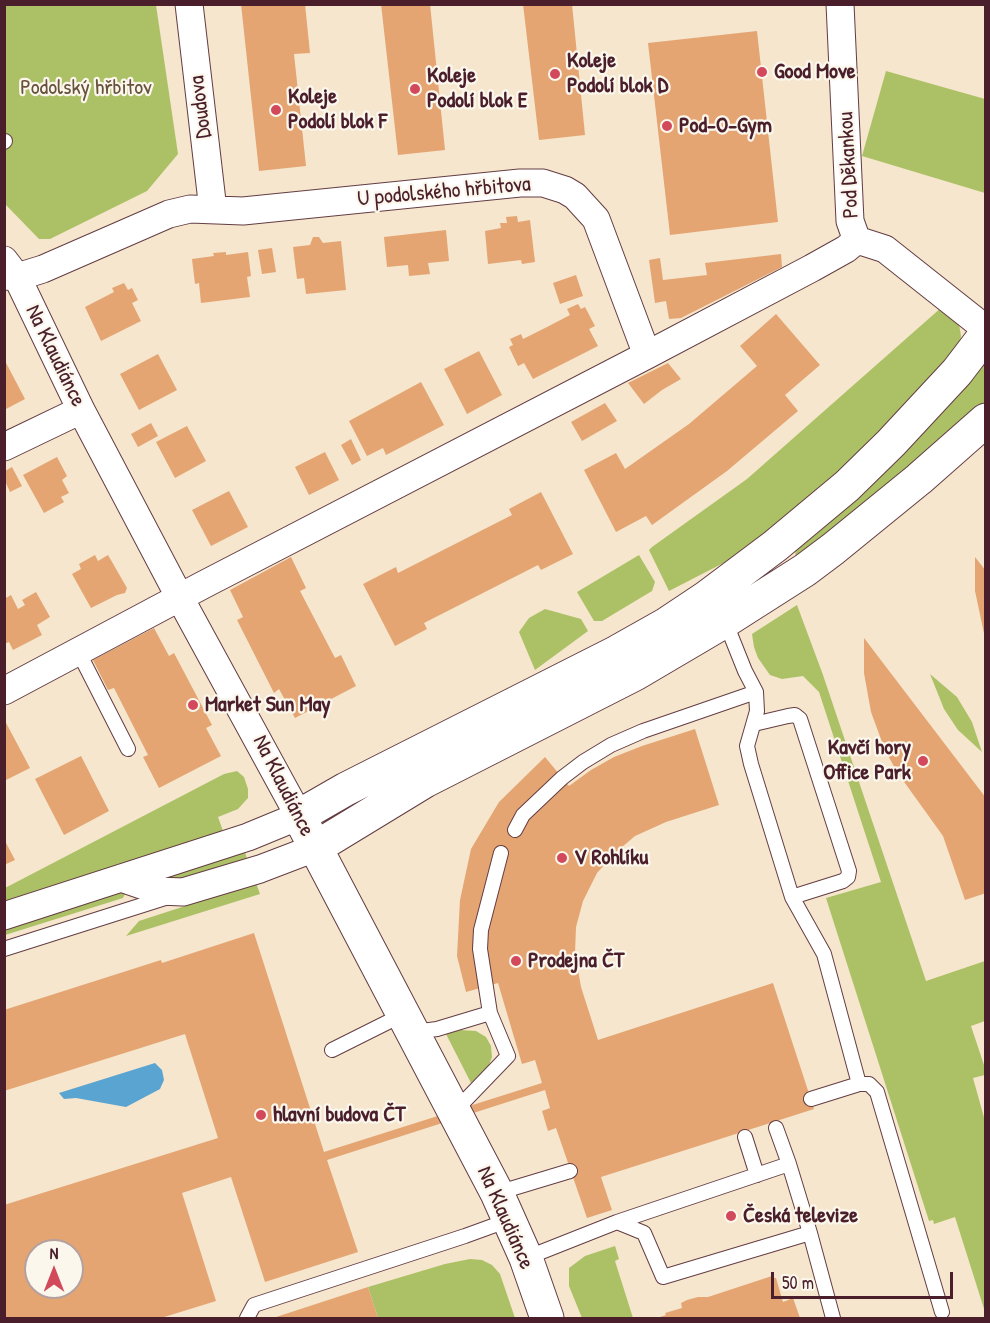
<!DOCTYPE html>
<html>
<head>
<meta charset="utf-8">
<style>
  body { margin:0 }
  #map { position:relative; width:990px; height:1323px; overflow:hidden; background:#f5e6cd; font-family:"Patrick Hand",sans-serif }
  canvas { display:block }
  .frame { position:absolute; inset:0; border:6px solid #4a1f2b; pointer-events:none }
  .north { position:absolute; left:24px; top:1239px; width:60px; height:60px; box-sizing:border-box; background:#fbf7ec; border:2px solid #b4a19f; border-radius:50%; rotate:0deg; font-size:16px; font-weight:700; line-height:24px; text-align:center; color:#4a1f2b }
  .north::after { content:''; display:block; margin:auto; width:21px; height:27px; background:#d1495b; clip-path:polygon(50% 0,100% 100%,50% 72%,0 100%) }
  .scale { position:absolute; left:771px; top:1272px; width:182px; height:27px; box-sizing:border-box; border:3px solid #4a1f2b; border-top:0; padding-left:8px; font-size:18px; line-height:21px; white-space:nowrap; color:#4a1f2b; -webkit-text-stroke:4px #fbf7ec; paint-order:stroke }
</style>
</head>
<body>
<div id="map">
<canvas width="990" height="1323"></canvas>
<div class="frame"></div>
<div class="north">N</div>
<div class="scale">50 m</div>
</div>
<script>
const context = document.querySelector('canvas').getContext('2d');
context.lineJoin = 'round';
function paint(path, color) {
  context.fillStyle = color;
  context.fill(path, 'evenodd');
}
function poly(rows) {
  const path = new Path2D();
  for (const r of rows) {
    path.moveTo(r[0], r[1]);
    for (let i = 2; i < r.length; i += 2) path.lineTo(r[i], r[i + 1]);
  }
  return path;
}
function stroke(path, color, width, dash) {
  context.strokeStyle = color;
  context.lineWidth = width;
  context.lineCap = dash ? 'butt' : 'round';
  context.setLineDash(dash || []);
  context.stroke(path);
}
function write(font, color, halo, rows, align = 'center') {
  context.font = font + ' "Patrick Hand",sans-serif';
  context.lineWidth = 4.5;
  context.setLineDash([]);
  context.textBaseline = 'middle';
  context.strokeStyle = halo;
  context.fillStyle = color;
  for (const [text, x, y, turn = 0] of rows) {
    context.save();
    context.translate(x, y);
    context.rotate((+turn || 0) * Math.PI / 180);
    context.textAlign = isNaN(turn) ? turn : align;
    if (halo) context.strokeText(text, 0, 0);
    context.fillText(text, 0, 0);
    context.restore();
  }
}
paint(poly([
  [5,5,156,5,178,154,147,191,50,239,39,239,5,204],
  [886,71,985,99,985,193,862,156],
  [942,307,959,324,961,336,960,345,847,468,739,555,669,591,649,550,652,547,747,479],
  [985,360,985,402,886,490,795,558,796,548],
  [639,555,655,582,652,591,602,621,594,621,577,592],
  [797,605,823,675,926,981,985,961,985,1021,971,1026,986,1071,985,1075,973,1078,985,1121,985,1312,955,1217,934,1224,933,1220,929,1221,826,898,881,882,819,692,803,676,782,679,770,675,758,658,754,647,752,634],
  [545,609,581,619,588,631,535,670,519,632,529,618],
  [930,674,957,697,972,722,982,752,958,730,944,709],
  [237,771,244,777,248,789,248,798,238,809,218,817,223,831,5,901,5,888,224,774],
  [245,852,247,859,168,883,164,872],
  [256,883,260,894,126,936,139,921],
  [121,892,125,894,123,898,5,935,4,929],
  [460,1030,476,1031,486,1037,491,1046,492,1057,489,1065,471,1083,446,1034],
  [615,1246,619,1259,615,1261,633,1318,582,1318,569,1286,569,1268,585,1256],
  [470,1259,482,1260,492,1265,500,1274,515,1318,378,1318,368,1287,445,1264]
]), '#acc165');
paint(poly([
  [155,1063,162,1070,164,1080,160,1089,126,1107,76,1098,64,1099,59,1093]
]), '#5aa4d2');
paint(poly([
  [241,4,305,4,310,53,294,54,306,166,259,171],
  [381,4,430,4,445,150,398,155],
  [523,4,572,4,585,135,539,140],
  [757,31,778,222,670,235,648,43],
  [517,216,518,222,530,220,535,262,522,264,521,260,488,264,485,231,501,228,500,223,507,223,506,217],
  [446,230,449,261,428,263,430,274,409,276,408,265,387,267,384,237],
  [313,237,319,237,323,243,341,241,346,290,306,294,304,278,297,279,293,247,310,245],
  [272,248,276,272,262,274,258,250],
  [226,252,226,255,248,252,251,276,247,277,250,297,201,303,199,283,195,284,192,259,214,256,213,253],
  [781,254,782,267,681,318,669,319,666,301,655,303,649,260,660,258,663,280,707,275,705,263],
  [576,275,583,296,560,304,553,283],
  [124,283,128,290,132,288,138,300,132,303,141,321,101,341,85,307,114,292,112,288],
  [578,304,581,309,585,307,595,326,589,329,598,346,533,379,524,363,518,366,509,347,513,345,510,339,521,334,523,339,547,327,570,315,567,309],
  [776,314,820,365,785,395,798,411,727,471,652,525,646,516,616,532,584,470,616,453,625,469,689,424,757,366,740,346],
  [479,351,502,395,467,414,444,369],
  [158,354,177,390,139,410,120,374],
  [4,359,25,399,6,409,4,406],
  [668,363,681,379,662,390,644,404,628,383],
  [421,382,444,425,386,455,383,448,367,456,349,421],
  [605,403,617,421,582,441,571,422],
  [151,423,158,436,138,447,131,434],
  [187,426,206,461,175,478,156,442],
  [351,439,361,460,352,465,341,445],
  [325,452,339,480,309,495,295,467],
  [57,457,67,476,62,480,69,493,61,497,64,502,44,513,23,475],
  [12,467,22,486,10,492,5,481,5,471],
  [229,491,248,527,211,546,192,510],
  [541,492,573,554,541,570,538,565,424,623,427,629,395,646,363,584,396,567,398,573,512,515,509,509],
  [95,555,98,561,108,555,127,588,125,593,117,595,91,608,72,574,81,569,79,564],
  [291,557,306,588,300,591,335,658,341,655,356,686,295,718,279,689,274,693,237,620,243,617,230,590],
  [975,557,986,571,985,638,975,591],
  [36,592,50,617,37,625,42,635,13,650,9,642,4,644,4,599,11,595,18,609,25,605,22,600],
  [154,628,169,656,174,653,212,725,206,728,221,756,159,788,143,757,148,755,114,688,108,690,93,660],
  [864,638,986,798,986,893,965,900,943,836,897,772,885,750,871,712,864,673],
  [4,719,30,768,4,781],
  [695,729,719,805,666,822,635,836,615,853,597,873,583,901,576,927,575,953,581,987,598,1040,773,983,814,1109,601,1177,612,1210,587,1218,556,1128,548,1131,542,1111,550,1108,545,1090,327,1160,358,1252,265,1282,231,1177,182,1193,216,1301,161,1318,4,1318,4,1205,218,1138,185,1034,4,1091,4,1010,161,960,162,963,254,933,324,1152,542,1083,535,1060,522,1064,498,983,466,992,457,956,460,900,471,849,499,802,545,757,569,786,591,770,614,757,642,746],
  [36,1251,72,1251,72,1287,36,1287],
  [81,756,109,811,64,835,35,779],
  [4,839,15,860,4,865],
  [772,1276,773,1278,776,1278,783,1302,793,1298,800,1318,657,1318,666,1315,665,1313,682,1308,681,1303,687,1300,698,1297,708,1297],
  [368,1287,378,1318,273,1318]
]), '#e4a573');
const service = poly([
  [4,142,5,141],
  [725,621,745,671,756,692,757,711,747,746,751,764,792,897,824,954,859,1084,811,1099],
  [79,653,128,749],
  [754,724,788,716,795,715,800,719,849,871,848,877,843,881,792,897],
  [515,830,523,815,562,778,583,762,611,745,643,731,756,692],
  [4,949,168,897],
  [414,1032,437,1029,490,1013],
  [332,1050,402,1015],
  [859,1084,869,1084,877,1092,942,1312],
  [455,1111,508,1056,490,1013,480,949,481,930,501,853],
  [776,1128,789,1164],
  [745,1137,757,1175],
  [497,1193,570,1171],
  [810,1233,833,1318],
  [526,1258,617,1222,789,1164,810,1233,663,1277,644,1233,617,1222],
  [247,1318,254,1305,465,1236,509,1220]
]);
const minor = poly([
  [189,4,213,210],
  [840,4,850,221,855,235,857,240,885,249,986,329],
  [4,260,17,277,81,410,180,598,299,816,248,837,4,916],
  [4,276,17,277,43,269,169,214,190,209,243,211,520,183,543,183,565,190,575,196,596,219,647,355],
  [4,447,81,410],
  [4,691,203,585,647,355,812,268,846,249,857,240],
  [121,878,159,891,183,892,260,869,315,848]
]);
const tertiary = poly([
  [315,848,425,781,635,674,725,621,805,570,833,549,919,479,986,420],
  [547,1318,526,1258,497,1193,299,816,346,789,617,652,665,625,707,597,775,546,847,486,891,443,957,372,986,334]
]);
stroke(service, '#643d43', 16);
stroke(minor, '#643d43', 29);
stroke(tertiary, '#643d43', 35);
stroke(service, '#fff', 14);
stroke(minor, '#fff', 27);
stroke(tertiary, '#fff', 33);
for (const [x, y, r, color] of [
  [762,72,6,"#d1495b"],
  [555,74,6,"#d1495b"],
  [415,89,6,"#d1495b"],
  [276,110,6,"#d1495b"],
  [667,126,6,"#d1495b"],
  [193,705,6,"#d1495b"],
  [923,761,6,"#d1495b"],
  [562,858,6,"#d1495b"],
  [516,961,6,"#d1495b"],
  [261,1115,6,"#d1495b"],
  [731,1216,6,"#d1495b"]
]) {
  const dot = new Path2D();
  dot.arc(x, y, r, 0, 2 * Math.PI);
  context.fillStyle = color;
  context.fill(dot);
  stroke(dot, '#fbf7ec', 2);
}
write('bold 22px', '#4a1f2b', '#fbf7ec', [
  ["Koleje",567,61],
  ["Podolí blok D",567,86],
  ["Good Move",774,72],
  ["Koleje",427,76],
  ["Podolí blok E",427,101],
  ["Koleje",288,97],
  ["Podolí blok F",288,122],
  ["Pod-O-Gym",679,126],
  ["Market Sun May",205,705],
  ["Kavčí hory",911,748,"right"],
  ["Office Park",911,773,"right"],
  ["V Rohlíku",574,858],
  ["Prodejna ČT",528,961],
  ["hlavní budova ČT",273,1115],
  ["Česká televize",743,1216]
], 'left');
write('22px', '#67503c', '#fbf7ec', [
  ["Podolský hřbitov",86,88]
]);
write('22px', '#4a1f2b', '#fbf7ec', [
  ["Doudova",201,107,-97],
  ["Pod Děkankou",849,165,-93],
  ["U podolského hřbitova",444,192,-5],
  ["Na Klaudiánce",55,356,64],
  ["Na Klaudiánce",283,786,63],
  ["Na Klaudiánce",505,1218,66]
]);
</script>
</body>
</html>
